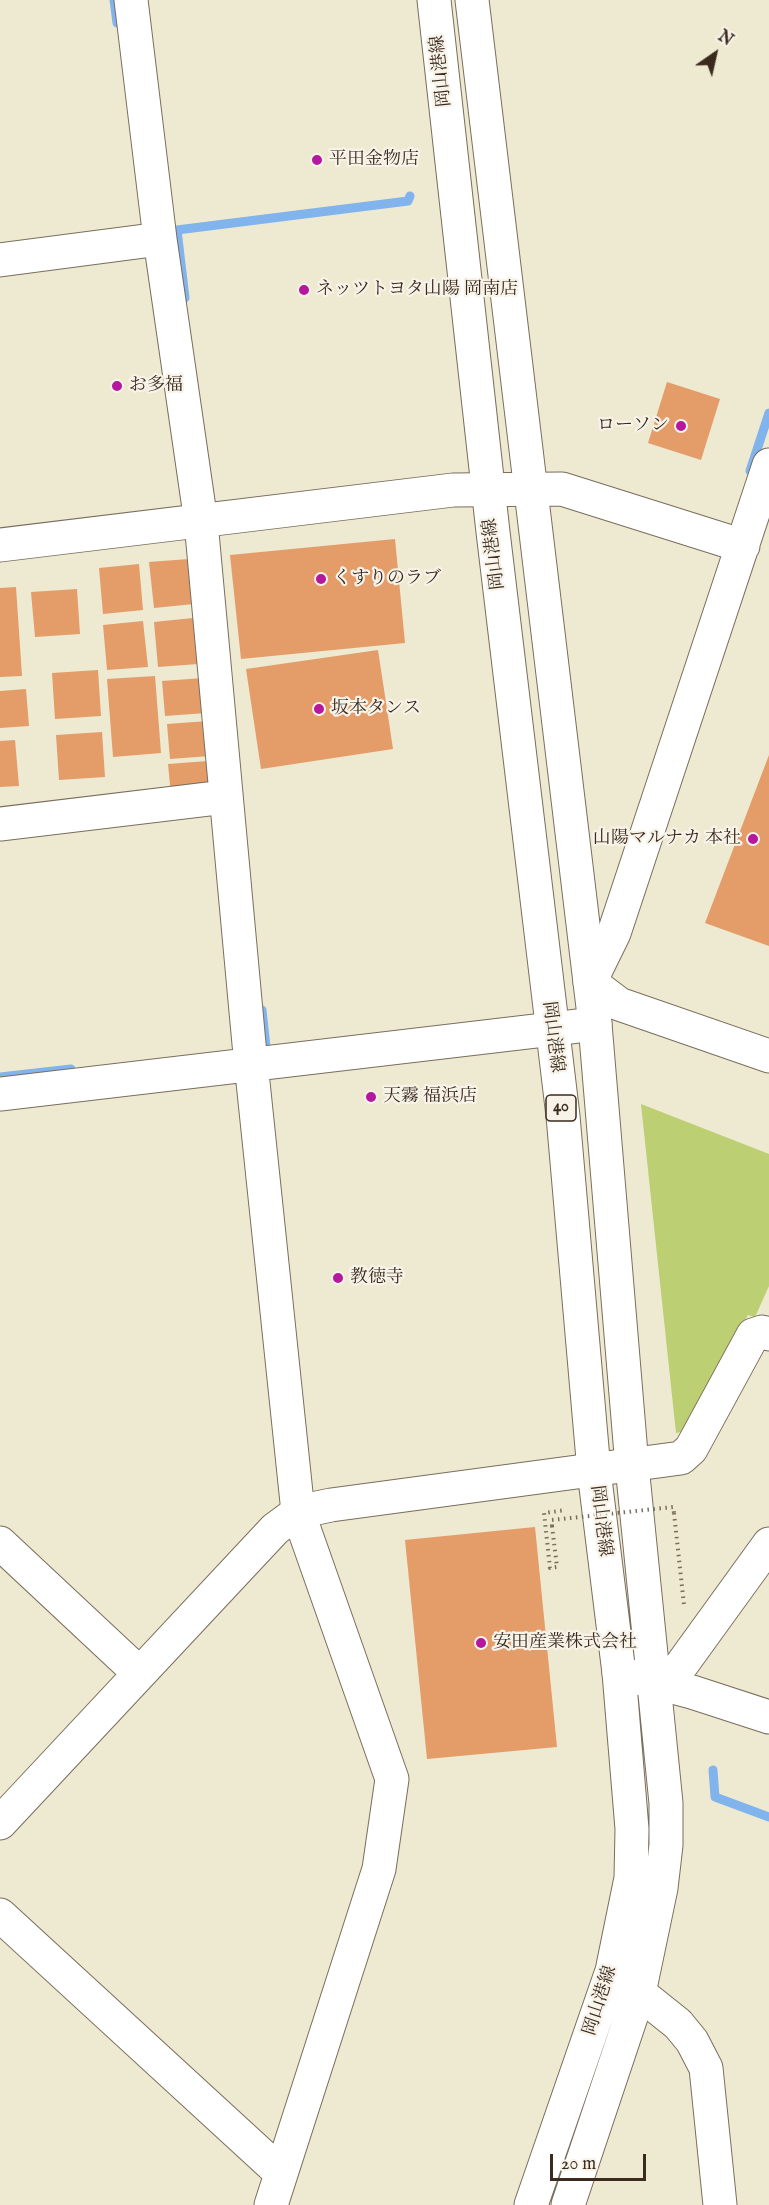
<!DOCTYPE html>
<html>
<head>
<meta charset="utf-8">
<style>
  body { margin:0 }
  #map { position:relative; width:769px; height:2205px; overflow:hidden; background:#eee9d1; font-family:"IM FELL English",serif }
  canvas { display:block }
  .north { position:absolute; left:685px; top:24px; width:60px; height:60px; -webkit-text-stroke:4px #f7f3e8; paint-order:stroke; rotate:34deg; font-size:16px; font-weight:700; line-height:24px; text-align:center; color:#3b2a1e }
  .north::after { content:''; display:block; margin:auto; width:21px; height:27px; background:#3b2a1e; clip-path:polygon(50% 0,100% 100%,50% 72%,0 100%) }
  .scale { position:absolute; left:550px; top:2154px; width:96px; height:27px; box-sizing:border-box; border:3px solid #3b2a1e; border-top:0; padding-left:8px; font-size:18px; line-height:21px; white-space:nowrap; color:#3b2a1e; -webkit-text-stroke:4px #f7f3e8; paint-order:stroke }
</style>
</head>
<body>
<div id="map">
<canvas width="769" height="2205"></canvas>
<div class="north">N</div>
<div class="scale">20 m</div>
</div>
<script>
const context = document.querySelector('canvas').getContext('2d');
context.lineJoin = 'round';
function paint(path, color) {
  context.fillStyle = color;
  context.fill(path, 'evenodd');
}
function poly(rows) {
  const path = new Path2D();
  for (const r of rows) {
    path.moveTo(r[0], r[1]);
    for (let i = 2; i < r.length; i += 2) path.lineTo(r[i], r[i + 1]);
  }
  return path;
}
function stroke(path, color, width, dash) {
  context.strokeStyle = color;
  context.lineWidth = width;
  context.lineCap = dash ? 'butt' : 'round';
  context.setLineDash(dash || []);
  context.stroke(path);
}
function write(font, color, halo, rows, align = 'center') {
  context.font = font + ' "IM FELL English","Noto Serif JP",serif';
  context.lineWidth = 4.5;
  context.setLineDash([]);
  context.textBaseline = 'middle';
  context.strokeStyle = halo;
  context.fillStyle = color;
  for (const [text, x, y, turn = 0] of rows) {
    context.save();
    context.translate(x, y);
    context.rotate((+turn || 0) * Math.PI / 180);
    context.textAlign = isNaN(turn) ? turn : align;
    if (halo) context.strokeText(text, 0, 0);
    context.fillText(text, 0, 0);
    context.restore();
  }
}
paint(poly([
  [641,1104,769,1154,769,1286,755,1317,748,1315,688,1431,676,1433]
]), '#bccf72');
stroke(poly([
  [114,0,117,23],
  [185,298,177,230,408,201,410,196],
  [750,471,769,413],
  [257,1048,266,1047,262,1010],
  [0,1077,71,1069],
  [713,1770,715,1797,769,1817]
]), '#81b3ed', 9);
paint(poly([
  [667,382,720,399,701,460,648,443],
  [395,539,405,643,241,659,230,555],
  [189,559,194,604,154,608,149,562],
  [139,564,143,610,103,614,99,568],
  [16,587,22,676,0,677,0,588],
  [77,589,80,634,35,637,31,592],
  [193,618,198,664,158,667,154,622],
  [143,621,148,667,107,670,103,625],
  [378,650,393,749,261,769,246,669],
  [98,670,101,716,55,719,52,673],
  [155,676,161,753,113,757,107,679],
  [203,678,206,713,165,716,162,681],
  [26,689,29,726,0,728,0,691],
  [208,721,210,756,170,759,167,724],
  [102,732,105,777,59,780,56,735],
  [15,740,19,786,0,787,0,741],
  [769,755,769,946,705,923],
  [208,761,211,792,171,795,168,764],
  [535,1527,557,1747,427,1759,405,1540]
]), '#e49c69');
const minor = poly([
  [131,0,160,239,201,522,249,1044,298,1512,392,1779,379,1869,271,2205],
  [0,260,160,239],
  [769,465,614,933,590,982,619,1004,769,1056],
  [0,545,453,490,562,489,743,546],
  [0,824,225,797],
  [0,1094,595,1024],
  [0,1543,139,1673],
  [619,1673,692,1692,769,1717],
  [667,1685,769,1544],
  [0,1823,275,1529,298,1512,331,1505,681,1458,691,1449,753,1335,762,1332,769,1334],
  [0,1915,281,2173],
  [618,1976,678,2024,692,2041,706,2068,720,2205]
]);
const major = poly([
  [434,0,493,532,563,1116,594,1471,619,1673,632,1829,631,1878,612,1971,531,2205],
  [472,0,595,1024,632,1466,666,1803,666,1845,661,1888,639,1993,568,2205]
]);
stroke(minor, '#7a6d5d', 35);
stroke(major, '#7a6d5d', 35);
stroke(poly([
  [674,1513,684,1605],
  [552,1526,557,1567,550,1568,544,1513,566,1510]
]), '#7a6d5d', 4, [1.5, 4.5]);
stroke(minor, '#fff', 33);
stroke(major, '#fff', 33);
stroke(poly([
  [552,1526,552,1520,673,1507,674,1513]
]), '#7a6d5d', 4, [1.5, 4.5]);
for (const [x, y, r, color] of [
  [317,160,6,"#b5179e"],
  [304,290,6,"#b5179e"],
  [117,386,6,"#b5179e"],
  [681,426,6,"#b5179e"],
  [321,579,6,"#b5179e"],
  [319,709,6,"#b5179e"],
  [753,839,6,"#b5179e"],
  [371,1097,6,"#b5179e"],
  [338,1278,6,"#b5179e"],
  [481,1643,6,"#b5179e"]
]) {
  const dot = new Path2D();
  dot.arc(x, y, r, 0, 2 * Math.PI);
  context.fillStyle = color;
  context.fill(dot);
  stroke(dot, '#f7f3e8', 2);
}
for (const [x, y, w] of [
  [561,1108,30]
]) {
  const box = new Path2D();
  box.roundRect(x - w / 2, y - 13, w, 26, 4.5);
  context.fillStyle = '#f7f3e8';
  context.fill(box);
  stroke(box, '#3b2a1e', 1.5);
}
write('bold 16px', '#3b2a1e', null, [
  ["40",561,1108]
]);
write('18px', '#3b2a1e', '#f7f3e8', [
  ["岡山港線",442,71,-96],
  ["岡山港線",495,554,-97],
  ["岡山港線",552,1037,83],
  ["岡山港線",600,1521,83],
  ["岡山港線",601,2001,-72]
]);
write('18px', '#3b2a1e', '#f7f3e8', [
  ["平田金物店",329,160],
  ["ネッツトヨタ山陽 岡南店",316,290],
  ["お多福",129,386],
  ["ローソン",669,426,"right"],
  ["くすりのラブ",333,579],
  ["坂本タンス",331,709],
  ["山陽マルナカ 本社",741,839,"right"],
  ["天霧 福浜店",383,1097],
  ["教徳寺",350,1278],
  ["安田産業株式会社",493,1643]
], 'left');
</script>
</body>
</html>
